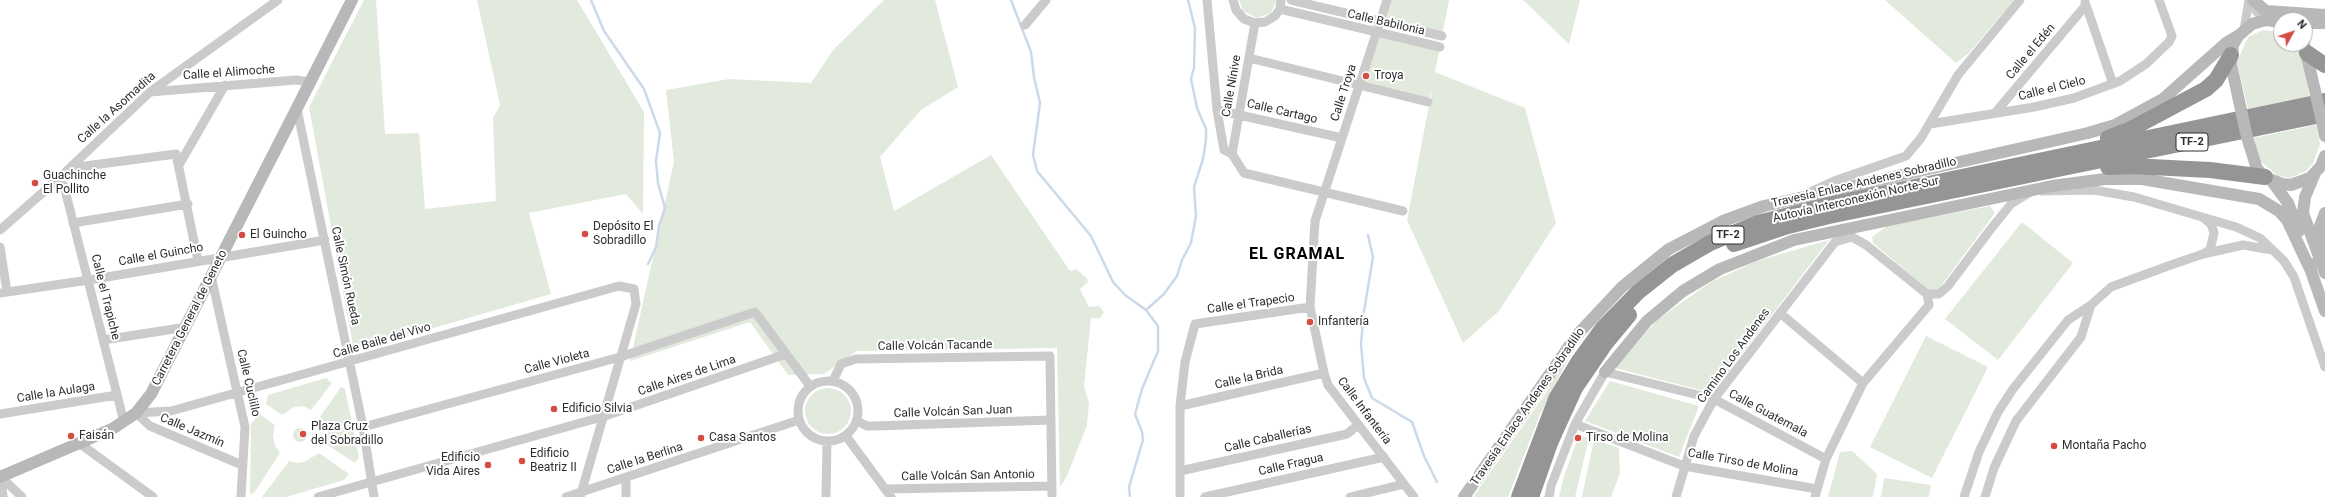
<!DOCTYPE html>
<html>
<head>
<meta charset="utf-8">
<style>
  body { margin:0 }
  #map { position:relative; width:2325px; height:497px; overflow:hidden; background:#fff; font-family:Roboto,sans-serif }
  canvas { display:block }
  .north { position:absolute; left:2273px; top:12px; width:40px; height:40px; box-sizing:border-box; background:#fff; border:1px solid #ababab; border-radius:50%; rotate:50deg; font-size:11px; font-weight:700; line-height:16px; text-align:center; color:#2e2e2e }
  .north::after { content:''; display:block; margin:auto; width:14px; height:18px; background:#d44c41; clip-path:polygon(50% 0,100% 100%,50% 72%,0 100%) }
</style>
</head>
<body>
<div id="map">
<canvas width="2325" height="497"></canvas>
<div class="north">N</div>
</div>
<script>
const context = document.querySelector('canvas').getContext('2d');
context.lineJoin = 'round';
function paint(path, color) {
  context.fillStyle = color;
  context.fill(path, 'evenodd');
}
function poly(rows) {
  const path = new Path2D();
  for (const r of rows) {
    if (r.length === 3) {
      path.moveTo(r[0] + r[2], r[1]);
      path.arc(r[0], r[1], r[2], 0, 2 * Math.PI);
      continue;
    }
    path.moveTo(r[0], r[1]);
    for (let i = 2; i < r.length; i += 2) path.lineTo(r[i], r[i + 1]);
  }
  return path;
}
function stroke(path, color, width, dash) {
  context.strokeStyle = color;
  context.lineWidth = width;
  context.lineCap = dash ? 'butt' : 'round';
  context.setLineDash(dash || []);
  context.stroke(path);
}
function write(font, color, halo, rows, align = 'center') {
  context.font = font + ' Roboto,sans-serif';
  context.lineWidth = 4;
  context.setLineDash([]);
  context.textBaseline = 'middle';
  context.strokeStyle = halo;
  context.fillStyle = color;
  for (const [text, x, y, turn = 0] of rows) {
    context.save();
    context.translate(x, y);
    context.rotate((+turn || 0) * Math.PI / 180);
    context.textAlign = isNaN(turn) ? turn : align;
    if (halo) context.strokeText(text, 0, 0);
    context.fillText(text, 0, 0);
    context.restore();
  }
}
paint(poly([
  [364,0,376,0,385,134,419,133,425,209,496,201,493,118,500,105,477,0,577,0,644,112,643,214,626,194,529,213,551,294,354,351,309,107],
  [884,0,935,0,958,87,921,110,880,157,894,211,991,155,1070,271,1076,269,1087,278,1088,282,1080,289,1089,307,1099,306,1104,312,1100,318,1091,318,1084,386,1089,403,1087,425,1067,476,1060,487,1057,348,857,351,824,374,788,375,750,322,630,361,674,162,666,90,729,79,811,83,833,50],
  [1239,0,1277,0,1271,13,1257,18,1243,11],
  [1387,0,1449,0,1442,36,1380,21],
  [1523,0,1580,0,1569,44],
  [1885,0,2014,0,1969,53,1956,63],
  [2263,30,2281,32,2281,44,2298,44,2301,48,2309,96,2248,109,2237,62,2248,37],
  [1376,33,1440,47,1435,72,1525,108,1556,223,1499,311,1463,343,1407,220,1432,90,1428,102,1359,86],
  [2316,125,2320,144,2313,163,2306,171,2290,178,2278,176,2259,160,2254,138],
  [1990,206,1995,213,1938,290,1930,291,1873,243,1872,237,1887,226],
  [2022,222,2073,263,1998,360,1945,319],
  [1829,240,1712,393,1615,368,1657,320,1711,282,1757,261],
  [1926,336,1988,367,1932,478,1870,447],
  [1565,359,1568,360,1541,412,1508,497,1473,497,1550,387,1547,385],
  [326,378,332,383,311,410,303,406,294,407,282,415,266,404,268,395],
  [1610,381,1699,406,1679,457,1585,421],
  [341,387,345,389,359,458,355,463,326,444,327,431,320,417],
  [828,411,23],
  [259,414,275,425,273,436,275,446,280,453,254,493,250,494,251,424],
  [300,435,7],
  [1581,436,1589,438,1575,497,1559,497,1564,476,1578,438],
  [1594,439,1619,448,1620,473,1611,497,1582,497],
  [1852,451,1877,474,1873,497,1828,497,1840,452],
  [319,453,349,474,344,480,286,497,262,497,289,461,298,463,306,461],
  [1884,478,1931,485,1929,497,1881,497]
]), '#e2eadd');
stroke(poly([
  [591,0,604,31,644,89,660,133,656,161,658,183,665,208,659,226,656,247,648,264],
  [1011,0,1031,52,1034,77,1040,103,1033,155,1037,171,1091,236,1113,282,1125,295,1146,310,1158,326,1158,351,1142,389,1135,414,1142,432,1143,440,1129,487,1130,497],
  [1368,235,1373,257,1364,311,1361,344,1364,378,1372,398,1412,422,1424,456,1437,482],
  [1146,310,1164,294,1177,276,1182,260,1191,243,1196,216,1194,187,1203,159,1206,140,1206,129,1197,108,1191,79,1194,68,1195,28,1188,0]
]), '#cbd9e8', 2.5);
stroke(poly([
  [1207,0,1217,110,1224,150,1232,154,1244,173,1403,211],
  [1233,0,1236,10,1244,19,1255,23,1265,22,1275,16,1280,9,1281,0],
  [1291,0,1442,36],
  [1387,0,1315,221,1310,307,1324,373,1328,385,1414,497],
  [2251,1,2257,12,2266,20],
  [2085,2,2113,84],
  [1280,9,1440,47],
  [1025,25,1046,0],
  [2244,30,2249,0],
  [1249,58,1428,102],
  [150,92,296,80,310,82],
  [297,109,363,427,374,497],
  [1217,110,1342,138],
  [1995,113,2086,5],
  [1930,124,2034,107,2074,98,2120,81,2146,64,2169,42,2172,36,2159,0],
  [1232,154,1255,23],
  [179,165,225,85],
  [70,168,176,154,198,261],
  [57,180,64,186,124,422],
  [2042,191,2094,190,2134,197,2236,227,2260,238,2284,261,2294,277,2325,367],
  [1810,192,1834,181,1906,156,1921,138,1958,75,2020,0],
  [73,223,188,204],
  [0,230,57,180,150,92,278,0],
  [0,247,7,292],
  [2203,254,2210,250,2214,233,2211,224,2204,218],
  [211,276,245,427,241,497],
  [0,293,89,280,325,240],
  [1780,313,1863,383],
  [103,340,187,327],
  [828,411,30],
  [833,381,841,364,856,359,1050,356,1052,497],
  [1180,406,1324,373],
  [136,413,171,411,619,286,634,289,636,304,580,497],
  [136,413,150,426,242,465],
  [0,414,117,395],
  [857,421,867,426,875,426,1051,420],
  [1575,424,1684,466,1817,489],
  [363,427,620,357,755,312,810,386],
  [846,436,891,497],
  [79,443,153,497],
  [1180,471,1347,434,1358,425],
  [0,476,22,497],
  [1,476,3,497],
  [885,489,1052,486],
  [318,497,605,416,786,354],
  [566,497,799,420],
  [626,497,626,478],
  [826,497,827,441],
  [1180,497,1180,406,1185,362,1195,324,1310,307],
  [1205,497,1384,457],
  [1350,497,1404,484],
  [1549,497,1551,486,1575,424,1605,372,1714,399,1826,459],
  [1676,497,1694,436,1714,399,1835,242,1852,237,1866,245,1927,294,1939,294,1948,286,1990,230,2011,204,2029,193],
  [1815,497,1826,459,1863,383,1929,305,1927,294],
  [1964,497,1979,452,1998,412,2013,389,2068,320,2091,305,2111,287,2168,266,2203,254,2243,245,2272,250],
  [1985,497,1994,468,2016,421,2081,337,2091,305]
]), '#cbcbcb', 9);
stroke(poly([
  [2253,0,2266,11,2325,15],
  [2305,23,2325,23],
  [2304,44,2316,95],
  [2241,110,2231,64,2233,45,2238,36,2252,24,2266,20,2281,22],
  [2322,122,2325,136],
  [2247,137,2257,169,2265,177,2282,184,2291,185,2310,178,2321,166,2325,156],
  [2315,173,2305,197,2303,213,2325,273],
  [2271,180,2288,203,2299,231],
  [2322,252,2320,226,2325,213],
  [2311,264,2311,271,2325,311],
  [1605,372,1647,321,1683,291,1720,269,1794,240,2052,186,2105,179,2142,179,2259,199,2279,211,2287,220,2311,271],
  [0,477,112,429,136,413,151,394,352,0],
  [1464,497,1577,335,1622,287,1669,249,1723,221,1764,206,2088,133,2115,125,2163,99,2226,43,2238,36]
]), '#b8b8b8', 12);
stroke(poly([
  [2307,53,2325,65],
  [2108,138,2129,130,2206,89,2216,80,2231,55],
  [2108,167,2131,166,2210,170,2265,177],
  [1734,244,1788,226,1829,216,2325,114],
  [1519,497,1556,399,1579,361,1603,328,1638,292,1672,265,1710,243,1758,223,1828,205,2325,101],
  [1531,497,1550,443,1575,388,1605,344,1629,315]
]), '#959595', 16);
stroke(poly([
  [2316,95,2322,122],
  [2241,110,2247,137]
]), '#b8b8b8', 12);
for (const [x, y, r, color] of [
  [1366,76,4,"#d44c41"],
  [35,183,4,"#d44c41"],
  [585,234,4,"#d44c41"],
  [242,235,4,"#d44c41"],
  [1310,322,4,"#d44c41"],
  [554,409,4,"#d44c41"],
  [303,434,4,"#d44c41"],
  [71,436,4,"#d44c41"],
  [701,438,4,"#d44c41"],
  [1578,438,4,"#d44c41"],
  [2054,446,4,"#d44c41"],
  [522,461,4,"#d44c41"],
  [488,465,4,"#d44c41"]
]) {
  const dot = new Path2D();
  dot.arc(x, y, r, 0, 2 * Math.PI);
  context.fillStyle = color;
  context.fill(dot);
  stroke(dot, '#fff', 1.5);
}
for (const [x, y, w] of [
  [2192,142,32],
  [1728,235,32]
]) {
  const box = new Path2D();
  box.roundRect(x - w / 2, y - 9, w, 18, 3);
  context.fillStyle = '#fff';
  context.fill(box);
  stroke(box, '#2e2e2e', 1);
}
write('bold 11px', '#2e2e2e', null, [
  ["TF-2",2192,142],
  ["TF-2",1728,235]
]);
write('12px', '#2e2e2e', '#fff', [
  ["Calle Babilonia",1386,23,13],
  ["Calle el Edén",2031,52,-50],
  ["Calle el Alimoche",229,73,-4],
  ["Calle Nínive",1232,86,-80],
  ["Calle el Cielo",2052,89,-14],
  ["Calle Troya",1344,93,-72],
  ["Calle la Asomadita",117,108,-42],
  ["Calle Cartago",1282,112,13],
  ["Travesía Enlace Andenes Sobradillo",1864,183,-13],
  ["Autovía Interconexión Norte-Sur",1856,200,-13],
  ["Calle el Guincho",161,255,-10],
  ["Calle Simón Rueda",345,276,78],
  ["Calle el Trapiche",105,297,76],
  ["Calle el Trapecio",1251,304,-8],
  ["Carretera General de Geneto",190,318,-63],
  ["Calle Baile del Vivo",382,341,-16],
  ["Calle Volcán Tacande",935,346,-1],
  ["Camino Los Andenes",1734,356,-54],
  ["Calle Violeta",557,362,-15],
  ["Calle Aires de Lima",687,376,-19],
  ["Calle la Brida",1249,378,-13],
  ["Calle Cuclillo",248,383,77],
  ["Calle la Aulaga",56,393,-9],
  ["Travesía Enlace Andenes Sobradillo",1528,407,-55],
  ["Calle Infantería",1364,411,53],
  ["Calle Volcán San Juan",953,412,-2],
  ["Calle Guatemala",1768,414,28],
  ["Calle Jazmín",192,431,23],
  ["Calle Caballerías",1268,439,-13],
  ["Calle la Berlina",645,459,-18],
  ["Calle Tirso de Molina",1743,463,10],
  ["Calle Fragua",1291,465,-13],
  ["Calle Volcán San Antonio",968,476,-1]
]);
write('12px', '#2e2e2e', '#fff', [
  ["Troya",1374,76],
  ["Guachinche",43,176],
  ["El Pollito",43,190],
  ["Depósito El",593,227],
  ["Sobradillo",593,241],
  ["El Guincho",250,235],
  ["Infantería",1318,322],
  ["Edificio Silvia",562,409],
  ["Plaza Cruz",311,427],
  ["del Sobradillo",311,441],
  ["Faisán",79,436],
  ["Casa Santos",709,438],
  ["Tirso de Molina",1586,438],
  ["Montaña Pacho",2062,446],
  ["Edificio",530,454],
  ["Beatriz II",530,468],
  ["Edificio",480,458,"right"],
  ["Vida Aires",480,472,"right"]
], 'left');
context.letterSpacing = '1px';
write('bold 16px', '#000', '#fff', [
  ["EL GRAMAL",1297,255]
]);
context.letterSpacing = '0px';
</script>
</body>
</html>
